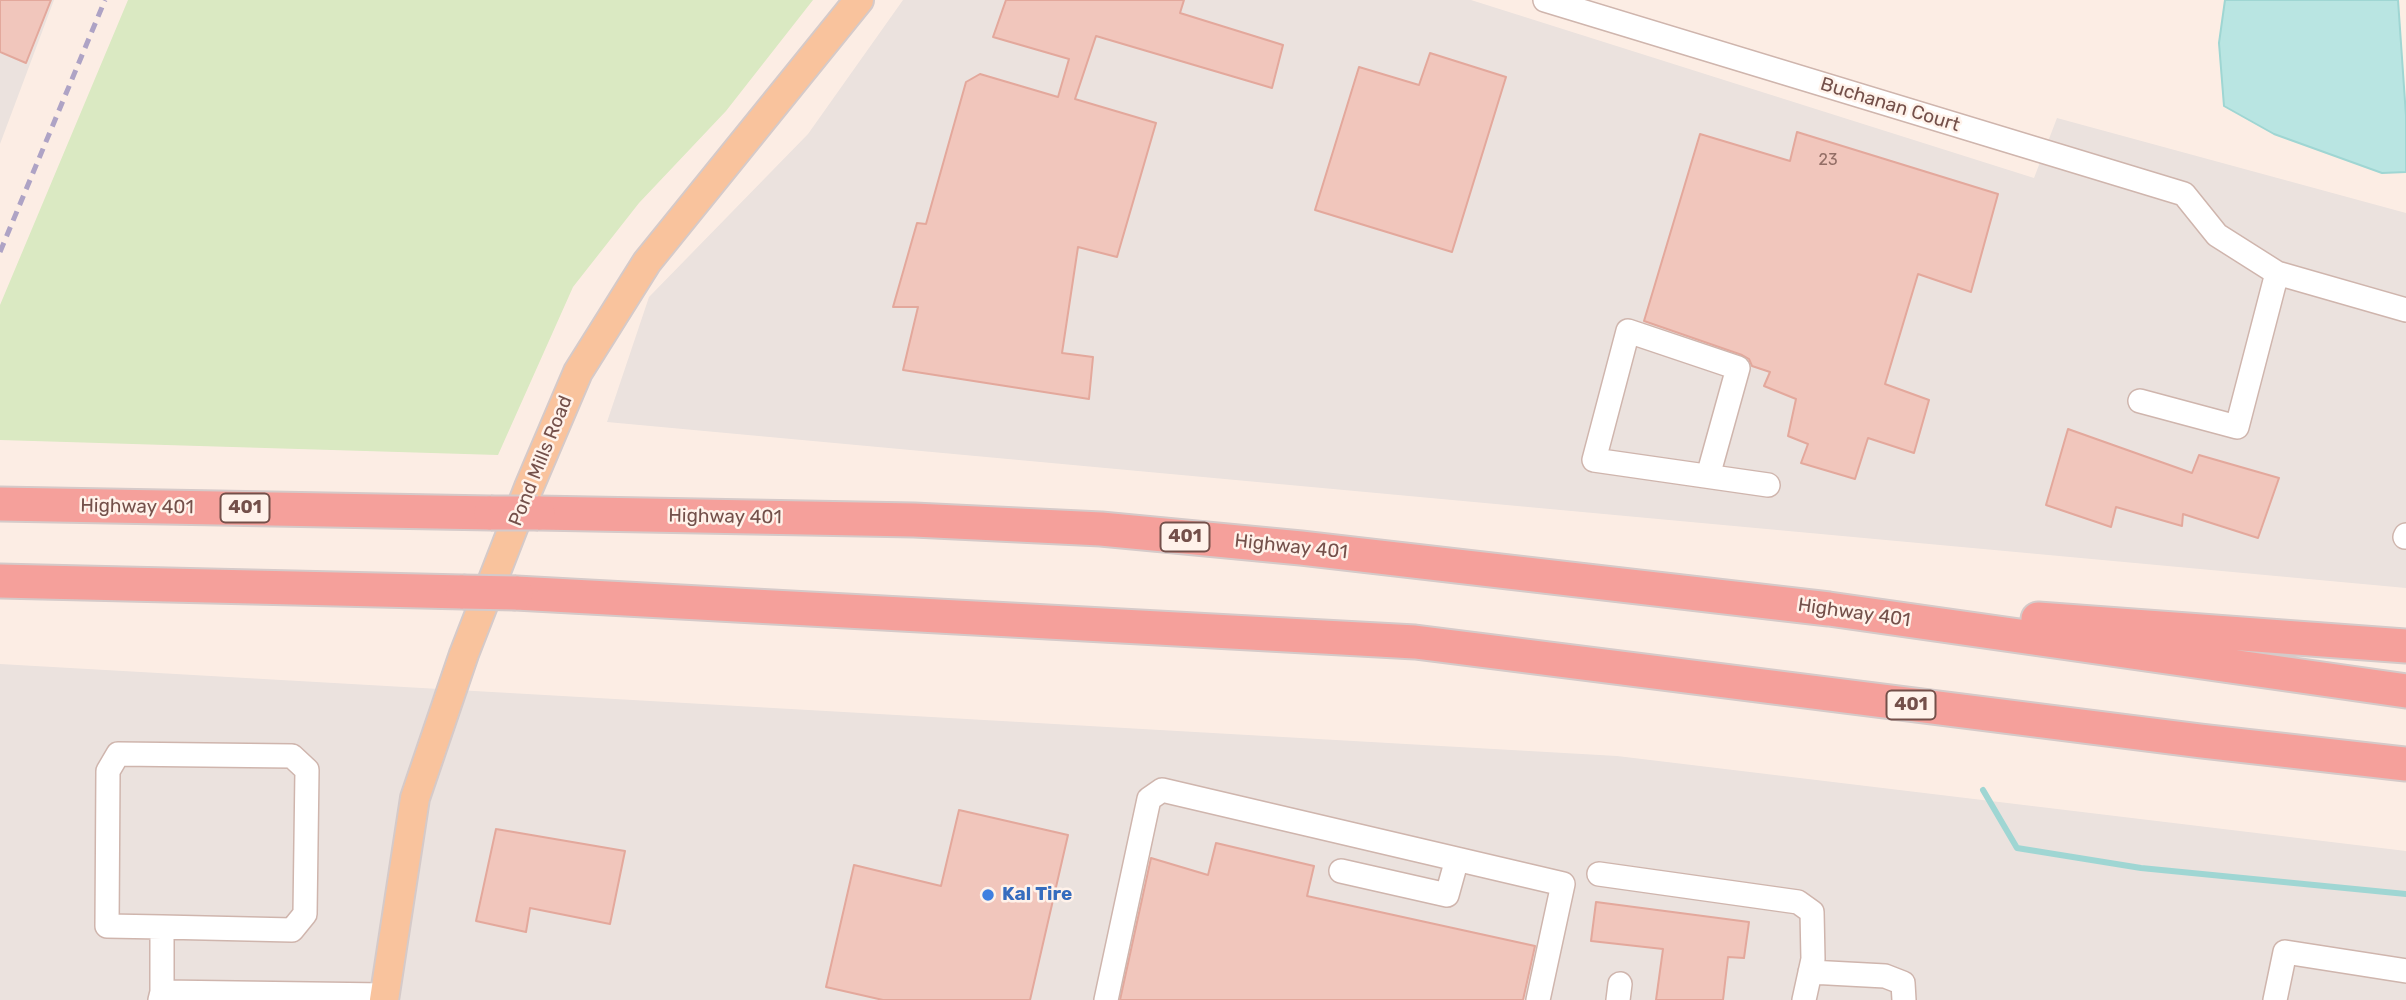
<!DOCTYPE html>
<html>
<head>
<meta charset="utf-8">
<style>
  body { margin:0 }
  canvas { display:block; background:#fcede4 }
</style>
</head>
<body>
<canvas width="2406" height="1000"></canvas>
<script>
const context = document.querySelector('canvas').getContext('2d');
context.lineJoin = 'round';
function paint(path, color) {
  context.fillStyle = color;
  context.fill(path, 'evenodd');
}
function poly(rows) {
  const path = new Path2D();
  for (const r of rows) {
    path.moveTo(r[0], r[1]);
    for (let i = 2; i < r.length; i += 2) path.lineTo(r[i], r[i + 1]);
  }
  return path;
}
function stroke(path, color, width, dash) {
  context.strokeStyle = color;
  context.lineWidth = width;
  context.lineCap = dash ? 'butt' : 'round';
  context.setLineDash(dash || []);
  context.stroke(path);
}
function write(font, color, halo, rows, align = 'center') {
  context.font = font + ' Rubik,sans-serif';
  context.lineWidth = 5;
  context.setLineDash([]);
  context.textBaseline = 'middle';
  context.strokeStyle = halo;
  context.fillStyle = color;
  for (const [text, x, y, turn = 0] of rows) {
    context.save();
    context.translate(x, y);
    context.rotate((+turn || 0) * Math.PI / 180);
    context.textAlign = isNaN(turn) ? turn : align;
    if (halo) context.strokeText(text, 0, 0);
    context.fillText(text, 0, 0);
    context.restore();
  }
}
paint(poly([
  [0,0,54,0,0,144],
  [903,0,1471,0,2034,178,2057,118,2406,213,2406,588,607,422,649,297,808,134],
  [0,664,1617,756,2406,851,2406,1000,0,1000]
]), '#ebe2de');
paint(poly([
  [128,0,813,0,726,111,639,203,573,287,498,455,0,440,0,305]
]), '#dae9c2');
const water = poly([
  [2225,0,2398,0,2406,116,2406,172,2382,173,2274,134,2224,106,2219,43,2225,0]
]);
paint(water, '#b9e5e2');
stroke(water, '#9fd6d3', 2);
stroke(poly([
  [1983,790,2017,848,2141,868,2406,894]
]), '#9fd6d3', 6);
const building = poly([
  [0,0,51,0,26,63,0,52,0,0],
  [1006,0,1184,0,1180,13,1283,45,1272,88,1096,36,1075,99,1156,123,1117,257,1078,247,1062,353,1093,357,1089,399,903,370,918,307,893,307,917,223,926,224,966,82,980,74,1058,97,1069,59,993,37,1006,0],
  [1430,53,1506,77,1452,252,1315,210,1359,67,1419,85,1430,53],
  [1797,132,1998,194,1971,292,1918,274,1885,384,1929,400,1914,453,1868,438,1855,479,1801,463,1808,444,1788,436,1796,399,1764,386,1770,372,1752,366,1749,359,1742,355,1644,321,1700,134,1790,161,1797,132],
  [2068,429,2192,473,2199,455,2279,478,2258,538,2183,514,2182,526,2116,507,2111,527,2046,505,2068,429],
  [959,810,1068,835,1030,1000,883,1000,826,987,854,865,941,886,959,810],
  [496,829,625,851,610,924,530,908,526,932,476,921,496,829],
  [1216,843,1314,866,1307,896,1535,946,1523,1000,1120,1000,1151,858,1208,875,1216,843],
  [1596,902,1749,922,1744,958,1728,957,1723,1000,1656,1000,1663,949,1591,941,1596,902]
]);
paint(building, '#f1c6bc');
stroke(building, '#e3a89c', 2);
const minor = poly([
  [1545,0,2184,194,2217,235,2277,273,2406,310],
  [2140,401,2237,427,2277,273],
  [1708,476,1738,368,1628,331,1594,460,1768,485],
  [2405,537,2406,535],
  [1341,871,1447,895,1457,859],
  [1599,874,1798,902,1812,912,1813,959,1804,1000],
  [1810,972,1885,976,1903,983,1904,1000],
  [162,992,385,995],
  [160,1000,162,992,162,927,107,926,108,771,118,754,292,756,307,770,305,914,292,930,162,927],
  [1106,1000,1149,799,1162,790,1563,884,1538,1000],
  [1618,1000,1620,984],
  [2275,1000,2285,952,2406,971]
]);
const major = poly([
  [384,1000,415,798,464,654,529,487,578,372,647,262,859,0]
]);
const highway = poly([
  [0,504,491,513],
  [538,513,914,520,1101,529,1301,548,1829,609,2406,691],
  [0,581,463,592],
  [516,593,1415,642,2201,741,2406,764],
  [2038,619,2406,646]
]);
stroke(minor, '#cfb5ad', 26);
stroke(major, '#d5cac9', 32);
stroke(highway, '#d5cac9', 37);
stroke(minor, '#fff', 23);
stroke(major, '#f9c39d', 28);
stroke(highway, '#f5a09b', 33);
stroke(poly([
  [0,252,105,0]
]), '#aea3c5', 5, [10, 7]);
const highwayBridge = poly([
  [491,513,538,513],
  [463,592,516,593]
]);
stroke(highwayBridge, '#d5cac9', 37, []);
stroke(highwayBridge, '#f5a09b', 33);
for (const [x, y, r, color] of [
  [988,895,7,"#3f7fe0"]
]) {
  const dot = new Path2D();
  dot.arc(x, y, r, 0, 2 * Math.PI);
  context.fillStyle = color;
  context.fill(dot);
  stroke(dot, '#fff2ea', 2.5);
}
write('16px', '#936e66', null, [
  ["23",1828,160]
]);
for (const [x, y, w] of [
  [245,508,49],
  [1185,537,49],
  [1911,705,49]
]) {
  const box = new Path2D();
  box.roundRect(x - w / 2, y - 14.5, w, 29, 5);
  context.fillStyle = '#fff2ea';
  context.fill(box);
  stroke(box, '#74504a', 2);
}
write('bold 18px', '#74504a', null, [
  ["401",245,508],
  ["401",1185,537],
  ["401",1911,705]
]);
write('19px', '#74504a', '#fff2ea', [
  ["Buchanan Court",1890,105,17],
  ["Pond Mills Road",541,461,-68],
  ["Highway 401",137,507,1],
  ["Highway 401",725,517,1],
  ["Highway 401",1291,547,6],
  ["Highway 401",1854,613,8]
]);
write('bold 19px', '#366cbe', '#fff2ea', [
  ["Kal Tire",1002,895]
], 'left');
</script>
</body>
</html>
